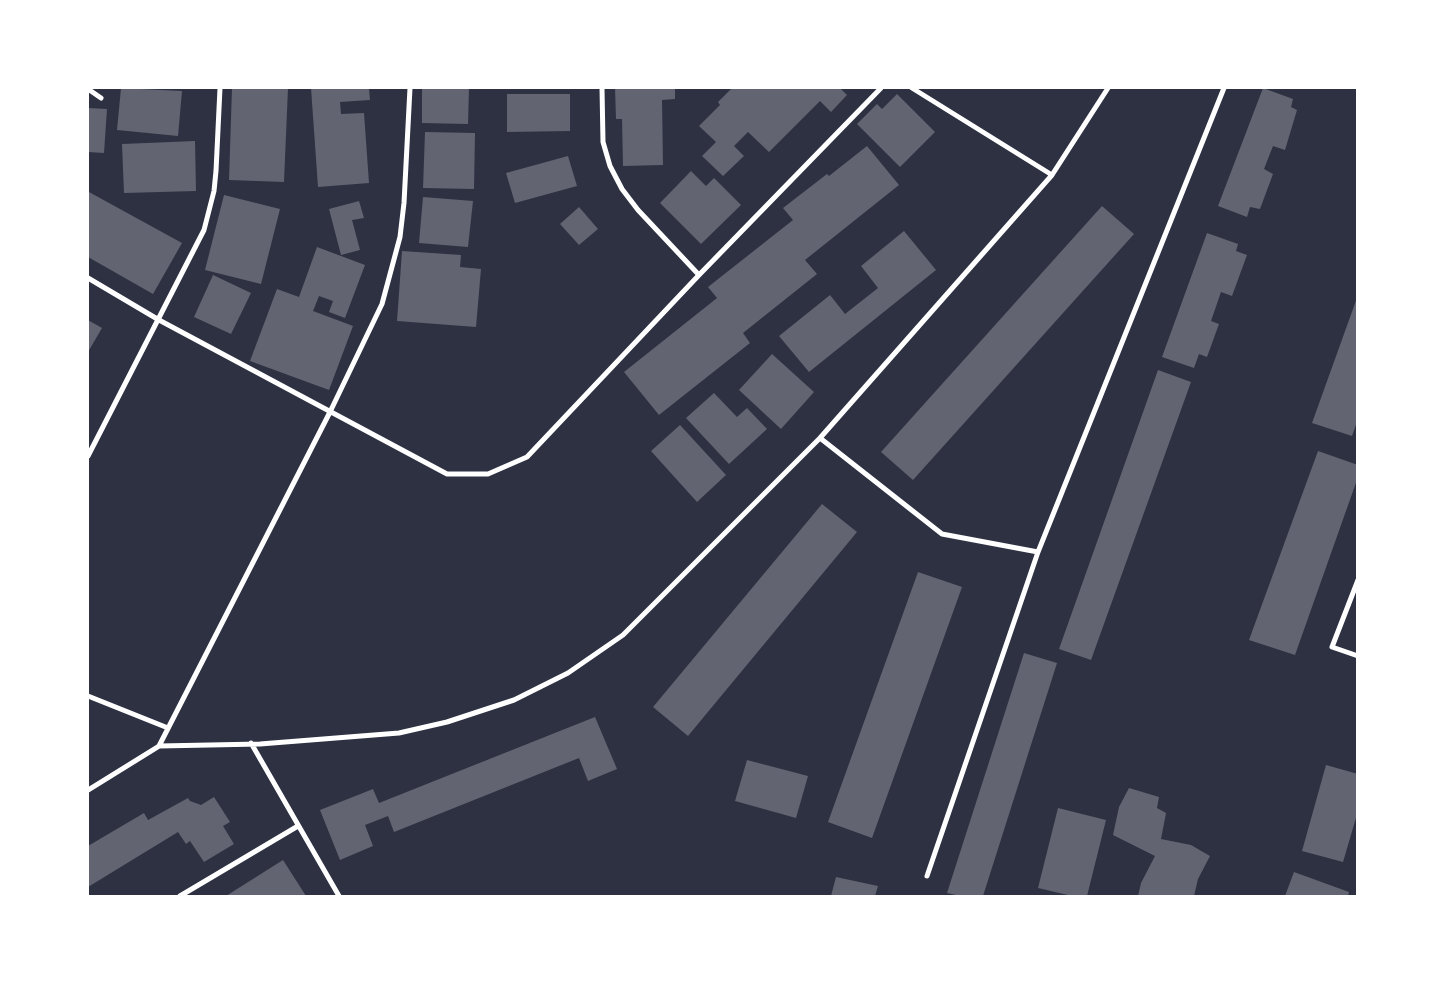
<!DOCTYPE html>
<html>
<head>
<meta charset="utf-8">
<style>
  body { margin:0 }
  #map { position:relative; width:1445px; height:984px; overflow:hidden; background:#2d3142; font-family:Poppins,sans-serif }
  canvas { display:block }
  .frame { position:absolute; inset:0; border:89px solid #fff; pointer-events:none }
</style>
</head>
<body>
<div id="map">
<canvas width="1445" height="984"></canvas>
<div class="frame"></div>
</div>
<script>
const context = document.querySelector('canvas').getContext('2d');
context.lineJoin = 'round';
function paint(path, color) {
  context.fillStyle = color;
  context.fill(path, 'evenodd');
}
function poly(rows) {
  const path = new Path2D();
  for (const r of rows) {
    path.moveTo(r[0], r[1]);
    for (let i = 2; i < r.length; i += 2) path.lineTo(r[i], r[i + 1]);
  }
  return path;
}
function stroke(path, color, width, dash) {
  context.strokeStyle = color;
  context.lineWidth = width;
  context.lineCap = dash ? 'butt' : 'round';
  context.setLineDash(dash || []);
  context.stroke(path);
}
paint(poly([
  [121,88,182,91,178,136,117,130],
  [232,88,288,88,284,182,229,180],
  [311,88,369,88,370,100,340,102,341,114,364,113,369,183,318,187],
  [422,88,469,88,468,124,422,123],
  [615,88,675,88,675,99,662,100,663,165,623,166,622,119,616,119],
  [732,88,842,88,841,89,847,95,831,112,820,101,769,152,748,132,734,146,744,156,723,176,702,156,716,142,699,126,720,105,718,102],
  [1263,88,1293,99,1291,107,1297,110,1285,150,1273,146,1264,169,1273,174,1260,209,1250,207,1247,217,1218,206],
  [507,94,570,94,570,131,507,132],
  [897,94,935,132,900,167,857,124,877,104,882,109],
  [88,108,107,109,104,153,88,152],
  [425,132,475,133,474,189,423,188],
  [195,141,196,191,124,193,122,144],
  [867,146,899,185,805,260,817,274,743,333,750,343,659,415,624,372,717,298,708,287,793,220,783,208,827,174,829,176],
  [568,156,577,186,515,203,506,173],
  [691,171,706,186,714,178,741,205,701,244,660,203],
  [89,192,182,243,153,294,88,257],
  [224,195,280,209,261,284,205,270],
  [423,197,473,201,468,247,419,243],
  [359,201,364,218,352,220,360,250,341,255,329,209],
  [1102,206,1134,234,913,480,881,452],
  [579,207,598,229,579,245,560,224],
  [904,231,936,270,809,372,779,336,830,295,845,314,878,288,861,266],
  [1207,233,1238,244,1236,251,1247,255,1232,296,1221,292,1211,321,1219,324,1207,357,1199,354,1194,368,1162,357],
  [317,247,365,265,345,318,329,312,333,301,319,296,313,311,353,326,329,390,250,361,277,289,299,297],
  [402,251,461,255,460,267,481,269,476,327,397,321],
  [213,275,251,293,231,334,194,317],
  [1358,295,1358,419,1352,436,1312,423],
  [88,320,102,328,88,352],
  [772,354,814,392,781,429,739,390],
  [1158,370,1191,382,1091,660,1059,649],
  [714,393,737,417,747,408,767,429,729,464,686,418],
  [680,425,726,475,697,502,651,451],
  [1318,451,1358,465,1358,477,1295,655,1249,640],
  [822,504,857,532,688,736,653,707],
  [918,572,962,587,872,838,828,822],
  [1024,653,1057,663,983,896,960,896,947,893],
  [595,717,617,769,588,781,579,758,394,832,388,816,365,825,373,846,340,860,320,810,373,789,379,803],
  [747,760,808,776,796,818,735,801],
  [1326,765,1358,774,1358,811,1343,862,1302,851],
  [1129,788,1159,797,1157,808,1166,813,1161,839,1191,845,1210,856,1198,879,1194,896,1138,896,1141,883,1155,856,1113,835,1119,807],
  [214,797,230,822,223,826,234,844,204,862,190,841,186,844,178,832,88,887,88,846,144,813,148,820,188,798,190,801,201,805],
  [1058,808,1106,820,1087,896,1072,896,1038,888],
  [283,860,306,896,226,896],
  [1294,872,1349,892,1348,896,1285,896],
  [836,877,878,886,875,896,831,896]
]), '#626471');
stroke(poly([
  [602,88,603,142,610,166,622,189,638,210,699,275],
  [912,88,1052,175],
  [88,89,101,98],
  [88,278,159,320,447,474,488,474,527,457,699,275,881,88],
  [820,438,942,534,1038,552],
  [88,456,204,230,214,191,216,171,220,88],
  [1358,580,1332,647,1358,656],
  [88,696,168,728],
  [251,743,339,896],
  [159,746,330,412,382,304,400,237,404,203,410,88],
  [88,790,159,746,260,744,399,733,447,722,514,700,568,673,623,635,820,438,1052,175,1108,88],
  [927,876,1038,552,1224,88],
  [180,896,298,826]
]), '#fff', 5);
</script>
</body>
</html>
